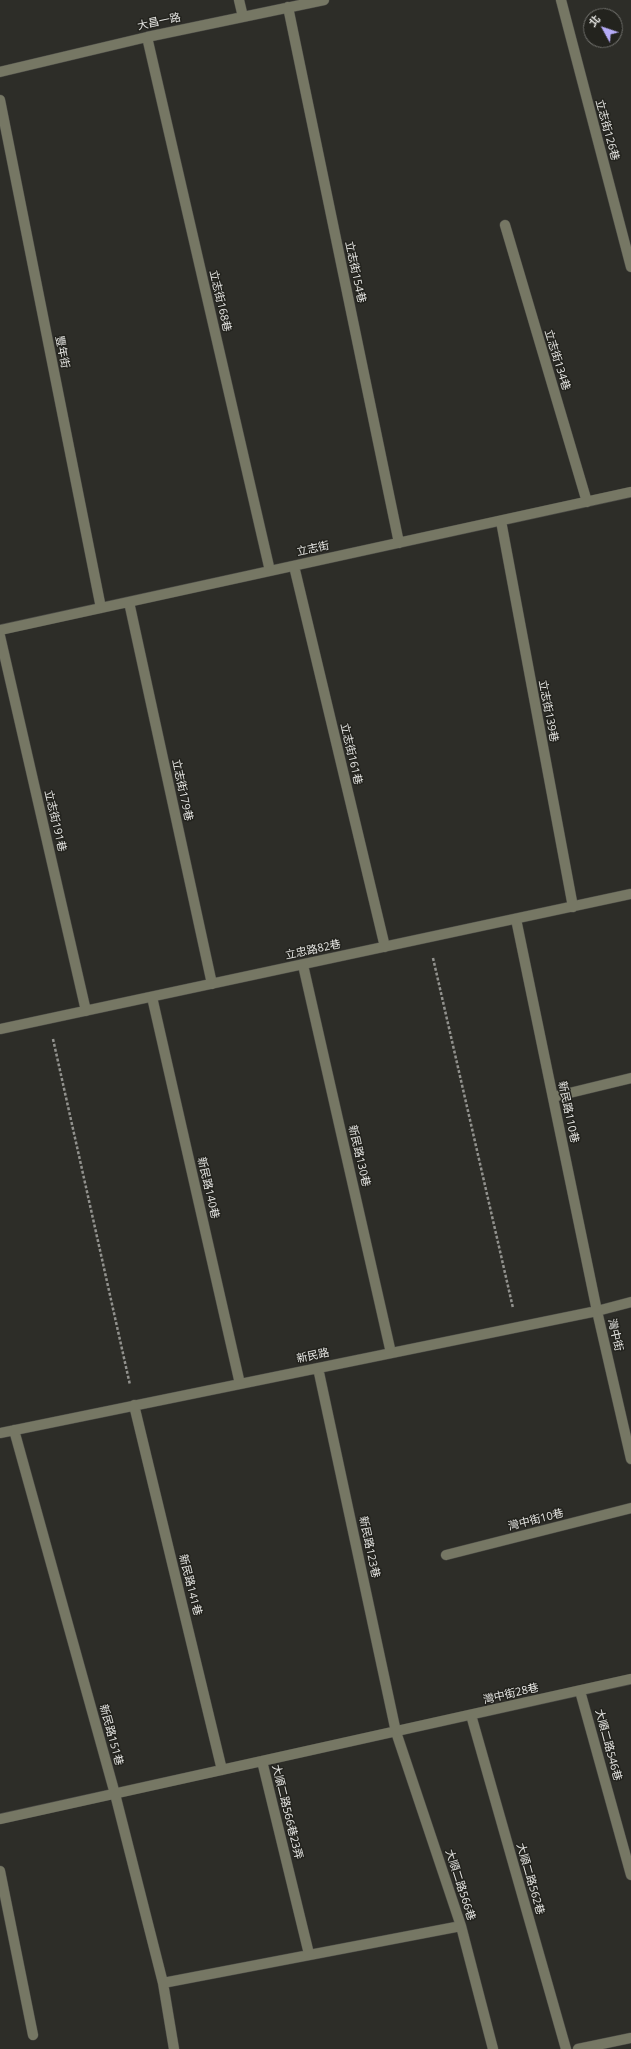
<!DOCTYPE html>
<html>
<head>
<meta charset="utf-8">
<style>
  body { margin:0 }
  #map { position:relative; width:631px; height:2049px; overflow:hidden; background:#2d2d28; font-family:"Open Sans","Noto Sans TC",sans-serif }
  canvas { display:block }
  .north { position:absolute; left:583px; top:8px; width:40px; height:40px; box-sizing:border-box; background:#23231e; border:1px solid #71716d; border-radius:50%; rotate:310deg; font-size:11px; font-weight:700; line-height:16px; text-align:center; color:#e6e6e3 }
  .north::after { content:''; display:block; margin:auto; width:14px; height:18px; background:#b6acf8; clip-path:polygon(50% 0,100% 100%,50% 72%,0 100%) }
</style>
</head>
<body>
<div id="map">
<canvas width="631" height="2049"></canvas>
<div class="north">北</div>
</div>
<script>
const context = document.querySelector('canvas').getContext('2d');
context.lineJoin = 'round';
function poly(rows) {
  const path = new Path2D();
  for (const r of rows) {
    path.moveTo(r[0], r[1]);
    for (let i = 2; i < r.length; i += 2) path.lineTo(r[i], r[i + 1]);
  }
  return path;
}
function stroke(path, color, width, dash) {
  context.strokeStyle = color;
  context.lineWidth = width;
  context.lineCap = dash ? 'butt' : 'round';
  context.setLineDash(dash || []);
  context.stroke(path);
}
function write(font, color, halo, rows, align = 'center') {
  context.font = font + ' "Open Sans","Noto Sans TC",sans-serif';
  context.lineWidth = 3;
  context.setLineDash([]);
  context.textBaseline = 'middle';
  context.strokeStyle = halo;
  context.fillStyle = color;
  for (const [text, x, y, turn = 0] of rows) {
    context.save();
    context.translate(x, y);
    context.rotate((+turn || 0) * Math.PI / 180);
    context.textAlign = isNaN(turn) ? turn : align;
    if (halo) context.strokeText(text, 0, 0);
    context.fillText(text, 0, 0);
    context.restore();
  }
}
const minor = poly([
  [239,0,243,17],
  [561,0,631,267],
  [288,7,399,543],
  [147,37,270,571],
  [0,72,147,37,324,0],
  [0,100,101,608],
  [505,225,587,502],
  [501,521,573,907],
  [294,566,385,947],
  [129,602,212,984],
  [0,630,631,492],
  [0,636,86,1011],
  [516,919,597,1311,631,1459],
  [303,965,391,1353],
  [152,997,240,1384],
  [0,1029,631,894],
  [553,1097,631,1078],
  [318,1368,396,1732,461,1926,493,2049],
  [134,1405,222,1770],
  [14,1430,115,1794,163,1983,174,2049],
  [0,1433,597,1311,631,1302],
  [446,1555,631,1508],
  [580,1691,631,1875],
  [471,1715,566,2049],
  [0,1819,262,1761],
  [0,1871,33,2035],
  [309,1954,262,1761,631,1679],
  [163,1983,461,1926],
  [578,2049,631,2038]
]);
stroke(minor, '#4b4b46', 11);
stroke(poly([
  [433,958,513,1308],
  [53,1039,130,1385]
]), '#92928e', 2.5, [3, 2]);
stroke(minor, '#767764', 10);
write('11px', '#e6e6e3', '#23231e', [
  ["大昌一路",159,22,-12],
  ["立志街126巷",607,130,75],
  ["立志街154巷",355,272,78],
  ["立志街168巷",220,301,77],
  ["豐年街",62,352,79],
  ["立志街134巷",557,360,73],
  ["立志街",313,549,-12],
  ["立志街139巷",548,711,79],
  ["立志街161巷",351,754,77],
  ["立志街179巷",182,790,78],
  ["立志街191巷",55,821,77],
  ["立忠路82巷",313,950,-12],
  ["新民路110巷",568,1112,78],
  ["新民路130巷",359,1156,77],
  ["新民路140巷",208,1188,77],
  ["灣中街",615,1335,77],
  ["新民路",313,1356,-12],
  ["灣中街10巷",536,1520,-14],
  ["新民路123巷",369,1547,78],
  ["新民路141巷",190,1585,76],
  ["灣中街28巷",511,1694,-13],
  ["新民路151巷",111,1735,75],
  ["大順二路546巷",608,1745,75],
  ["大順二路566巷23弄",287,1812,76],
  ["大順二路562巷",530,1879,74],
  ["大順二路566巷",460,1885,72]
]);
</script>
</body>
</html>
